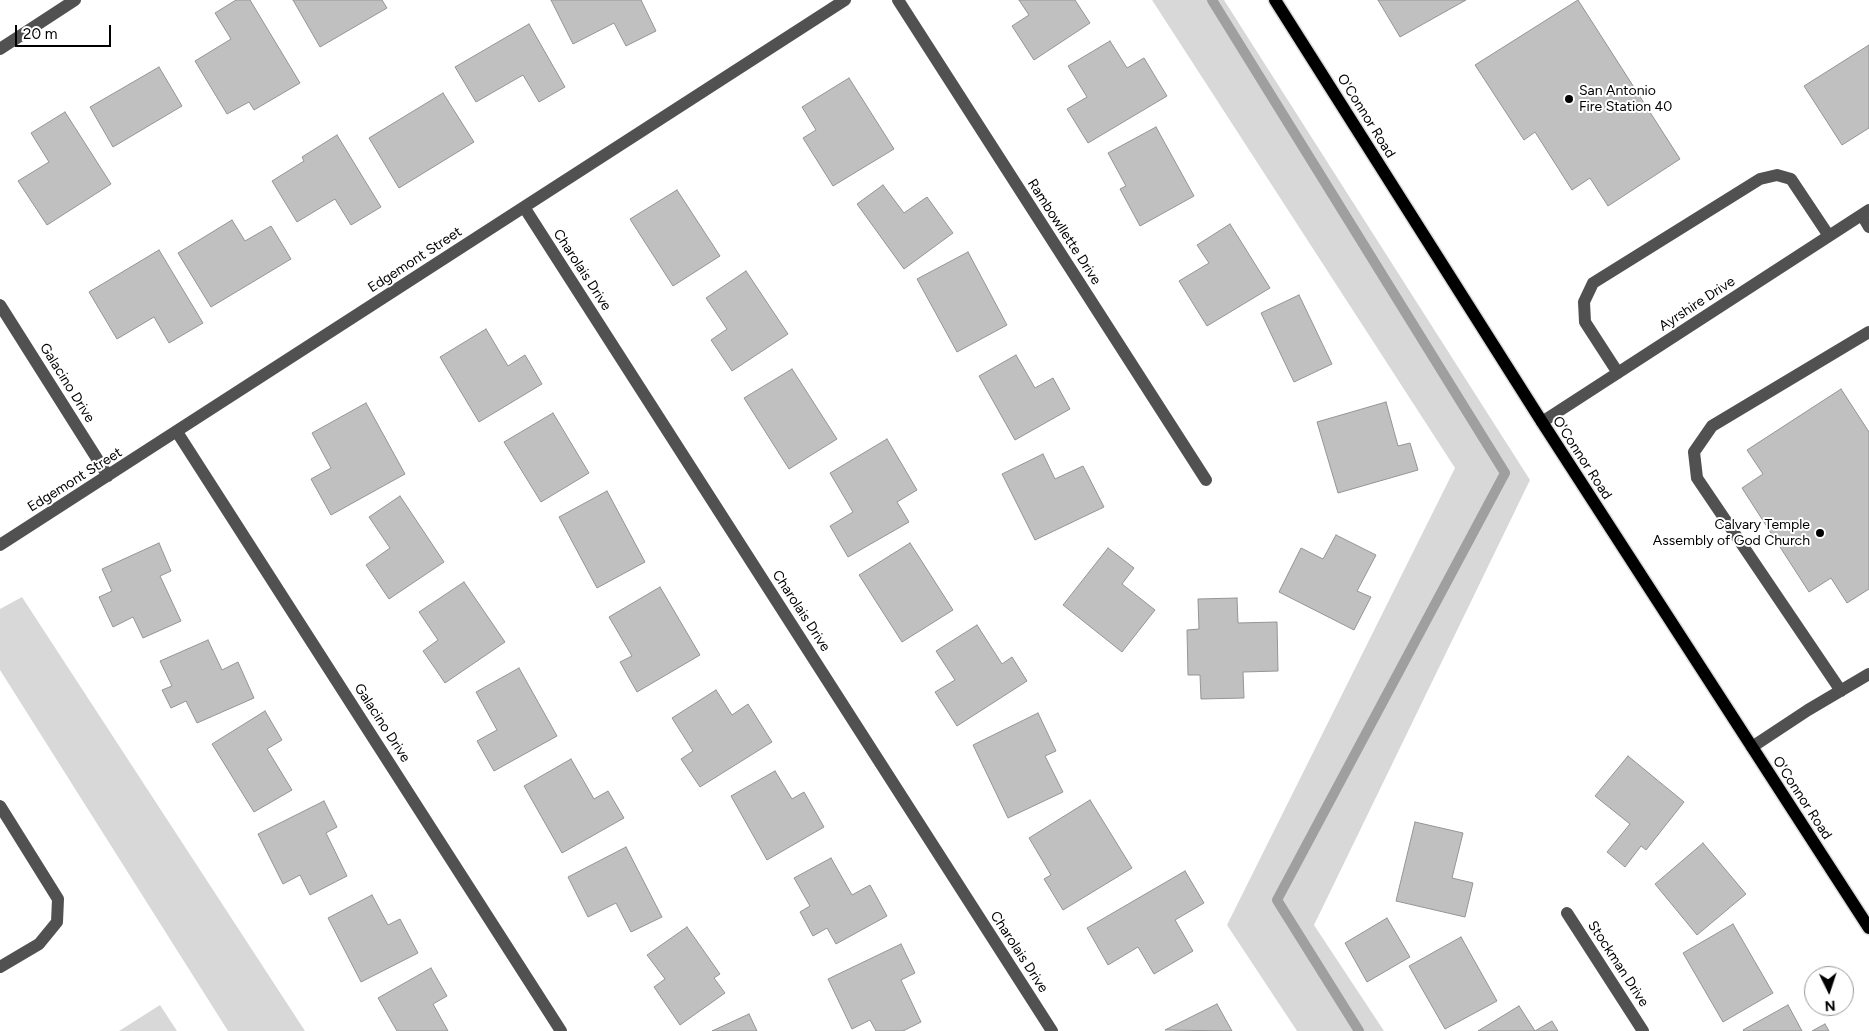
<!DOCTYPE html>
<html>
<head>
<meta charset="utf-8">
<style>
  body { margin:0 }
  #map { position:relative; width:1869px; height:1031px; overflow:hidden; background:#fff; font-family:Figtree,sans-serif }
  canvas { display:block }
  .north { position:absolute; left:1804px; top:966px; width:50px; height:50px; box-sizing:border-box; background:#fff; border:1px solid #999; border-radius:50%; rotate:176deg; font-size:14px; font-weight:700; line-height:20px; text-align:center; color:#000 }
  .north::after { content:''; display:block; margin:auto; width:18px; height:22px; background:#000; clip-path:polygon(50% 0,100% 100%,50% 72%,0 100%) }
  .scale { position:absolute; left:15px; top:25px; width:96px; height:22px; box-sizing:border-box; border:2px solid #000; border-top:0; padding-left:6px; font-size:15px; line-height:18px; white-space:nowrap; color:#000; -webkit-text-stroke:4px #fff; paint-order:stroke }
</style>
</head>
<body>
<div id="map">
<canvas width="1869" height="1031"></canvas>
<div class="north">N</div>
<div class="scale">20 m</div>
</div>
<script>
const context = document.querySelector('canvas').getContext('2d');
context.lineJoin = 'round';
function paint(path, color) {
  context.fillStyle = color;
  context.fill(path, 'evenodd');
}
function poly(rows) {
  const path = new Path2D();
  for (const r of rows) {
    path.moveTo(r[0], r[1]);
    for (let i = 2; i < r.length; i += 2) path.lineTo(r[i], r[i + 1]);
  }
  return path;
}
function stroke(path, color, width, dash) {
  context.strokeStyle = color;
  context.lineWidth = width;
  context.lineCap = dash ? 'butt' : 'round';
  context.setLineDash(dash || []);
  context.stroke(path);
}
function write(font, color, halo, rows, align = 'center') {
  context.font = font + ' Figtree,sans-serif';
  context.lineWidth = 4;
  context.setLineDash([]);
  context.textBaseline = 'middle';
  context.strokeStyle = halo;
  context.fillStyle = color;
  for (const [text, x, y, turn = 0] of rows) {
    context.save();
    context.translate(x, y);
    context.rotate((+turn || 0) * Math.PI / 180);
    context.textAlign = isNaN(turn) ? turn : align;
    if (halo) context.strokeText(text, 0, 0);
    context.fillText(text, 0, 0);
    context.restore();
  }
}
paint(poly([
  [1152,0,1224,0,1530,480,1314,925,1384,1031,1297,1031,1227,925,1455,468],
  [22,597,305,1031,228,1031,0,670,0,609],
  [160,1005,177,1031,119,1031]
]), '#d8d8d8');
stroke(poly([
  [1212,0,1505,473,1277,900,1359,1031]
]), '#9f9f9f', 10);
const building = poly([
  [236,0,250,0,300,83,254,110,249,102,227,114,195,61,231,39,215,13,236,0],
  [293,0,382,0,387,8,320,47,293,0],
  [551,0,641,0,656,31,626,46,614,23,573,44,551,0],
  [1019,0,1075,0,1090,23,1034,60,1012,26,1029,15,1019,0],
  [1378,0,1466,0,1400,37,1378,0],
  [1578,0,1680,159,1608,206,1590,178,1572,190,1535,132,1524,140,1475,65,1578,0],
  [529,24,565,87,539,102,523,75,476,102,455,67,529,24],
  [1110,41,1127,68,1144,58,1167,96,1088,143,1067,109,1087,97,1068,66,1110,41],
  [1869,45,1869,128,1842,145,1804,86,1869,45],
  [159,67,182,106,113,147,90,107,159,67],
  [849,78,894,149,833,186,803,138,816,130,802,107,849,78],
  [443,93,474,142,399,188,369,138,443,93],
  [65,112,111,184,47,225,18,181,49,162,31,133,65,112],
  [1156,127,1194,196,1140,226,1120,189,1126,186,1108,153,1156,127],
  [337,135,381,207,351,225,335,199,297,222,272,181,304,161,302,157,337,135],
  [883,185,904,213,927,197,953,233,904,269,857,204,883,185],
  [677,190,720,256,673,286,630,219,677,190],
  [232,220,245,241,271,226,291,259,211,307,178,253,232,220],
  [1230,224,1270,288,1207,326,1179,281,1209,263,1197,245,1230,224],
  [159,250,203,323,169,343,154,317,117,339,89,292,159,250],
  [968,252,1007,325,957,352,917,279,968,252],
  [746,271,788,334,732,371,711,340,727,329,706,298,746,271],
  [1299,295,1332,364,1294,382,1261,313,1299,295],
  [486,329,508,366,525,355,542,384,479,422,440,357,486,329],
  [1016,355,1035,388,1053,378,1070,409,1015,440,979,376,1016,355],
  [792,369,837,439,789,469,744,398,792,369],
  [1841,389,1869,432,1869,589,1847,603,1831,578,1809,592,1742,488,1763,474,1747,450,1841,389],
  [1386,402,1398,446,1410,443,1418,470,1338,493,1317,422,1386,402],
  [366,403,405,474,331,515,311,479,331,468,312,433,366,403],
  [553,413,589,473,541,502,504,442,553,413],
  [887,439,917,490,897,502,909,522,848,557,830,526,853,512,830,473,887,439],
  [1043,454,1055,479,1083,466,1104,507,1035,540,1002,474,1043,454],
  [607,491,645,562,597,588,559,517,607,491],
  [400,496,444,562,389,599,366,565,390,548,369,517,400,496],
  [1336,535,1376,555,1357,591,1371,597,1354,630,1279,592,1301,548,1323,559,1336,535],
  [159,543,171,571,160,576,181,621,143,638,133,617,113,627,99,597,112,591,102,569,159,543],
  [910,543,953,610,902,642,859,575,910,543],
  [1108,548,1134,568,1122,584,1155,610,1122,652,1063,605,1108,548],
  [464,582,505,642,445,683,423,651,438,640,419,612,464,582],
  [660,587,700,655,637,692,620,662,632,656,609,617,660,587],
  [1237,598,1238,623,1277,622,1278,671,1243,672,1244,698,1201,699,1200,675,1188,675,1187,630,1199,629,1198,599,1237,598],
  [977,625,1002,664,1012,657,1027,681,957,726,935,692,955,680,936,651,977,625],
  [208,640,222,670,238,662,254,698,197,723,186,701,171,708,162,690,172,686,160,661,208,640],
  [519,668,557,736,494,771,477,741,497,730,476,692,519,668],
  [716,690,732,715,748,704,772,742,700,787,681,759,693,751,672,718,716,690],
  [265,711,282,740,267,749,292,790,254,812,212,744,265,711],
  [1038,713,1056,751,1045,756,1063,792,1008,818,973,745,1038,713],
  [1628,756,1684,802,1646,850,1641,846,1625,867,1607,852,1630,824,1595,796,1628,756],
  [571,759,594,799,608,791,624,818,562,853,524,786,571,759],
  [775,771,792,799,804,792,824,827,767,860,731,796,775,771],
  [1090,800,1132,868,1063,910,1044,879,1051,875,1029,838,1090,800],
  [324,801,337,827,326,833,347,876,310,895,300,875,283,884,258,834,324,801],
  [1415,822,1463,833,1452,878,1473,883,1465,917,1396,901,1415,822],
  [1703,843,1746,894,1697,935,1655,884,1703,843],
  [626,847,662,917,631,932,616,903,588,917,568,877,626,847],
  [831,858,852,895,870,885,887,916,836,944,827,928,813,936,800,912,810,906,794,878,831,858],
  [1185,871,1204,903,1175,920,1193,951,1154,974,1138,947,1108,965,1087,928,1185,871],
  [372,895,388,925,400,919,418,953,361,982,328,918,372,895],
  [1387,918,1410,957,1367,982,1345,943,1387,918],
  [1733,924,1773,993,1723,1022,1683,953,1733,924],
  [687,927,720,974,714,978,725,993,680,1025,654,987,665,979,647,955,687,927],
  [1461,937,1497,1001,1445,1029,1409,966,1461,937],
  [901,944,915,973,901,980,921,1022,903,1031,876,1031,870,1020,852,1029,828,979,901,944],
  [431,968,447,996,433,1004,448,1031,397,1031,378,998,431,968],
  [1217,1004,1232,1031,1165,1030,1217,1004],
  [1788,1005,1802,1031,1744,1031,1743,1030,1788,1005],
  [1519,1006,1535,1031,1552,1021,1558,1031,1478,1031,1519,1006],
  [749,1014,757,1031,712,1031,749,1014],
  [1825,1024,1829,1031,1812,1031,1825,1024]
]);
paint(building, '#c0c0c0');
stroke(building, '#959595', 1);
const major = poly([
  [1275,0,1542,422,1869,928]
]);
stroke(major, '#dbdbdb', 15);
stroke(poly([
  [898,0,1206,480],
  [0,49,75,0],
  [524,207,1052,1031],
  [1862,215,1869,227],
  [0,305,108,476],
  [1618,373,1585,322,1584,302,1593,283,1760,179,1777,175,1791,179,1829,236],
  [1542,422,1869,210],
  [177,432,561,1031],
  [0,545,845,0],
  [1841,691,1697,478,1694,452,1712,426,1869,332],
  [1752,747,1808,710,1869,674],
  [0,806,58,899,57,922,39,944,0,967],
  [1567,913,1643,1031]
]), '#515151', 12);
stroke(major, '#000', 12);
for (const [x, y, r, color] of [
  [1569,99,5,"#000"],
  [1820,533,5,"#000"]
]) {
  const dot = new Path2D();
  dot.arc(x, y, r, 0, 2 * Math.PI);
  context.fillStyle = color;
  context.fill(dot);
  stroke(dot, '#fff', 2);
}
write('14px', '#000', '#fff', [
  ["San Antonio",1579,91],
  ["Fire Station 40",1579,107],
  ["Calvary Temple",1810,525,"right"],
  ["Assembly of God Church",1810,541,"right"]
], 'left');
write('14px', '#000', '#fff', [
  ["O'Connor Road",1366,116,58],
  ["Rambowllette Drive",1064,232,57],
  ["Edgemont Street",415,260,-33],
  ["Charolais Drive",582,270,57],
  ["Ayrshire Drive",1697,304,-33],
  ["Galacino Drive",67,383,58],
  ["O'Connor Road",1582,458,57],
  ["Edgemont Street",75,480,-32],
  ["Charolais Drive",801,611,57],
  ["Galacino Drive",382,723,57],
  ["O'Connor Road",1802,798,57],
  ["Charolais Drive",1019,952,57],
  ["Stockman Drive",1618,964,57]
]);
</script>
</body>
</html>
